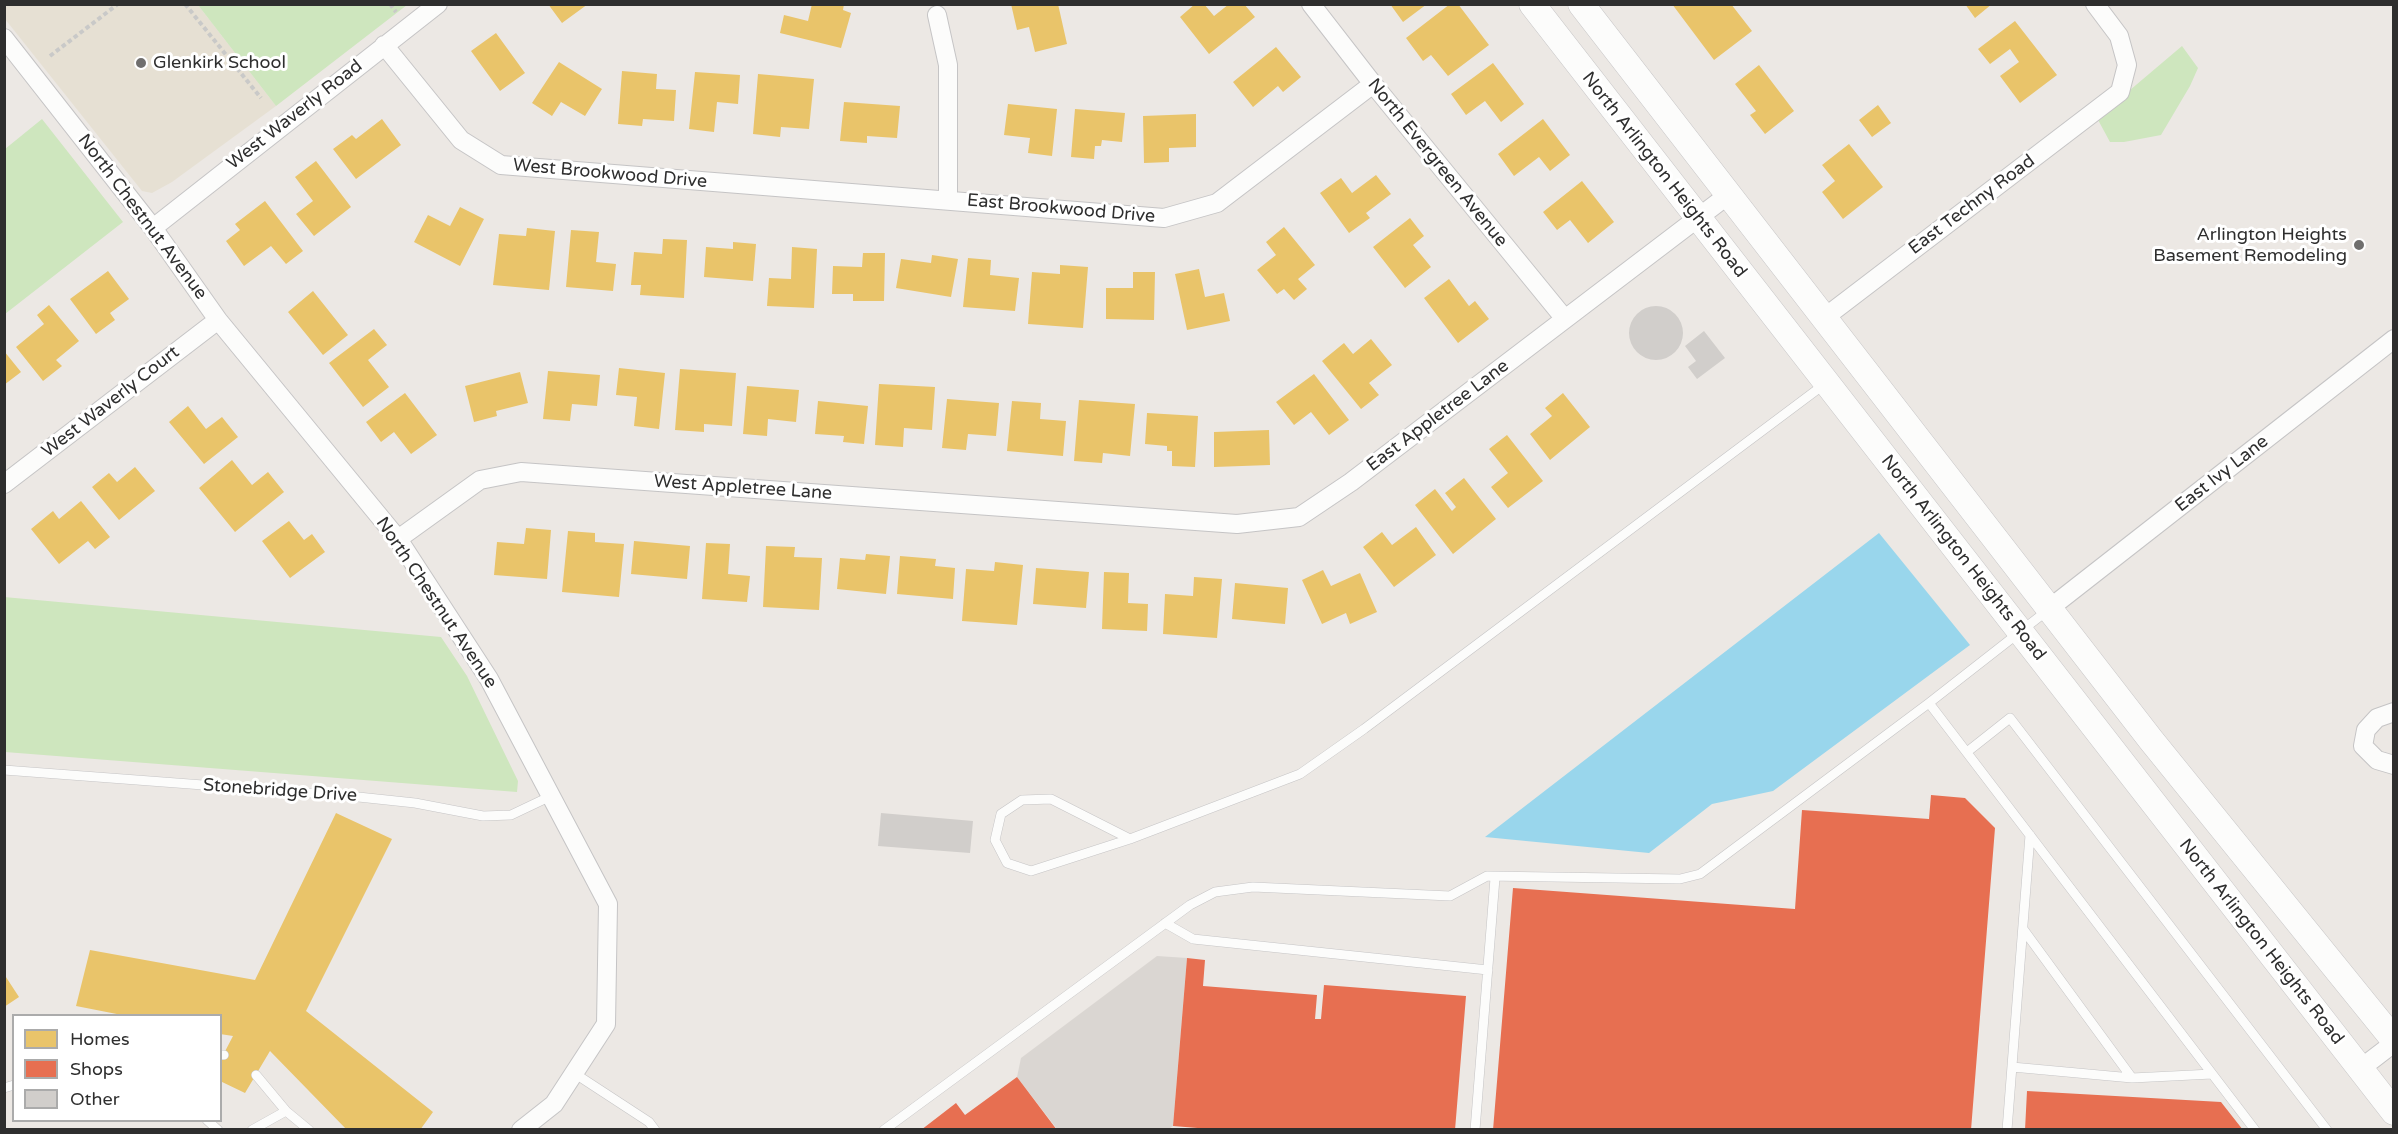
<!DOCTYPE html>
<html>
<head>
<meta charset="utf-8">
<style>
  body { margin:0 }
  #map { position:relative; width:2398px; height:1134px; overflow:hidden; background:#ece8e4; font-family:"Varela Round",sans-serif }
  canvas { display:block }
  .frame { position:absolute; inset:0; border:6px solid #2e2e2e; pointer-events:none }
  .legend { position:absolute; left:12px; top:1014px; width:210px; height:108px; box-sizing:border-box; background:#fff; border:2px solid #ababab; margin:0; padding:8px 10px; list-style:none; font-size:18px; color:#2e2e2e }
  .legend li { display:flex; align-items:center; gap:12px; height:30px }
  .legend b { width:30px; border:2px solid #ababab }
</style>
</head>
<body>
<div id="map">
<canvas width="2398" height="1134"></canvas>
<div class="frame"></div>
<ul class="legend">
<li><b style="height:16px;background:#e9c46a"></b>Homes</li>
<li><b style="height:16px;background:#e76f51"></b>Shops</li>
<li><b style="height:16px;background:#d1cecb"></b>Other</li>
</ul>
</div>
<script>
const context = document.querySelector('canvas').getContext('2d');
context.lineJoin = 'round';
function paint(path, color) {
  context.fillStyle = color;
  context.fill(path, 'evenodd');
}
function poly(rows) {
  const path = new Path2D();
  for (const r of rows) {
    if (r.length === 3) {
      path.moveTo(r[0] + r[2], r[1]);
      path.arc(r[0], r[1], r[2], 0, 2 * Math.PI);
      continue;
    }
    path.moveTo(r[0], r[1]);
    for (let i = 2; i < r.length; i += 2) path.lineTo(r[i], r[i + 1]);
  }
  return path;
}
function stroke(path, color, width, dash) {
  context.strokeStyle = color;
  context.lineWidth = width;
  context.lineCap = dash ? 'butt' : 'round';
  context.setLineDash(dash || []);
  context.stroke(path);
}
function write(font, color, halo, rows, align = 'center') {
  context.font = font + ' "Varela Round",sans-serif';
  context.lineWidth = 6;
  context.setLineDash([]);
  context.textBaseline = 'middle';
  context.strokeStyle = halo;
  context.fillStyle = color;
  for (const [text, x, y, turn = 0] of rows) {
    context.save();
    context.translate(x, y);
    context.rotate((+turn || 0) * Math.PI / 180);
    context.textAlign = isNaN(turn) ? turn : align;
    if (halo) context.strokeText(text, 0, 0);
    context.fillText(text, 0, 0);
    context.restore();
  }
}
paint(poly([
  [5,5,198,5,276,106,172,182,152,193,142,191,5,19]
]), '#e6e0d3');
paint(poly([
  [198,5,407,5,276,106],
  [2182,46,2198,68,2190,86,2161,135,2124,142,2110,142,2097,118],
  [42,119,123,222,5,314,5,149],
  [4,597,441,637,467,676,518,781,517,792,5,752]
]), '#cee6be');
paint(poly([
  [1157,956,1187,958,1173,1126,1169,1129,1057,1129,1017,1077,1021,1058]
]), '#dad6d2');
paint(poly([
  [1879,533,1970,645,1773,791,1712,804,1649,853,1485,837]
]), '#99d6ec');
paint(poly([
  [548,4,588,4,562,23],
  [812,4,844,4,843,10,851,13,841,48,780,33,784,15,808,21],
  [1011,4,1058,4,1067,44,1035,52,1029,27,1017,30],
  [1195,4,1204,4,1214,16,1229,4,1244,4,1255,17,1209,54,1180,17],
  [1390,4,1427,4,1403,22],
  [1450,4,1458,4,1489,45,1448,76,1431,55,1423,61,1406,38],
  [1672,4,1731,4,1752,31,1714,60],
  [1965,4,1992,4,1975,18],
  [2015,21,2057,75,2020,103,2000,76,2019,62,2010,49,1990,64,1978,49],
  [496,33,525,73,500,91,471,51],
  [1276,47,1301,77,1283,92,1278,86,1253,107,1233,82],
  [559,62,602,89,585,116,561,102,552,116,532,103],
  [1493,63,1524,104,1501,122,1485,101,1466,115,1451,94],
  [1759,65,1794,111,1765,134,1750,115,1756,111,1735,84],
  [622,71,657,74,656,89,676,90,674,121,643,119,642,126,618,124],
  [695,72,740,75,738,104,717,102,714,132,689,129],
  [758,74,814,79,809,129,781,127,780,137,753,134],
  [844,102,900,106,897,138,867,136,867,143,840,141],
  [1008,104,1057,109,1052,156,1028,153,1030,138,1004,135],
  [1878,105,1891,123,1872,137,1859,120],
  [1075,109,1125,113,1122,142,1102,140,1101,146,1095,146,1094,159,1071,157],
  [1196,114,1196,147,1169,148,1169,162,1144,163,1143,116],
  [382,119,401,145,356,179,333,149,352,135,356,139],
  [1543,119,1570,155,1550,171,1539,157,1514,176,1498,154],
  [1849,144,1883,187,1843,219,1822,192,1835,181,1822,165],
  [316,161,351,207,314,236,296,214,313,201,295,177],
  [1376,175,1391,194,1366,213,1370,218,1349,233,1320,193,1341,178,1352,193],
  [1582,181,1614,222,1588,243,1570,220,1557,230,1543,212],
  [265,201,303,251,286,264,271,246,244,266,226,241,240,230,235,224],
  [460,207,484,219,460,266,414,242,428,215,450,226],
  [1410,218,1424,236,1413,245,1431,267,1405,288,1373,247],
  [1284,227,1315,265,1298,279,1307,289,1294,300,1284,289,1277,294,1257,270,1276,255,1266,242],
  [527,228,555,231,549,290,493,285,499,234,526,236],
  [571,230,599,232,596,262,616,264,613,291,566,287],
  [663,239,687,240,684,298,640,295,641,285,631,285,634,252,662,254],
  [733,242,756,244,753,281,704,277,706,247,733,249],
  [792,247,817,249,814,308,767,306,769,278,791,279],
  [863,253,885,253,884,301,853,301,853,294,832,294,833,266,862,267],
  [932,255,958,259,951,297,896,288,901,259,931,263],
  [968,258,991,260,990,275,1019,278,1015,311,963,307],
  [1060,265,1088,267,1083,328,1028,324,1032,272,1060,274],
  [1199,269,1205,297,1224,293,1230,321,1187,330,1175,274],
  [108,271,129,299,110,313,115,320,96,334,70,299],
  [1133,272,1155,272,1154,320,1106,319,1106,288,1133,288],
  [1449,279,1469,306,1475,301,1489,319,1458,343,1424,298],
  [313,291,348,335,323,355,288,312],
  [49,305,79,341,56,360,62,366,43,381,16,347,44,324,37,315],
  [374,329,387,345,368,360,389,387,363,407,329,363],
  [1371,339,1392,365,1369,383,1379,395,1361,409,1322,361,1344,343,1353,354],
  [4,351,21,372,4,385],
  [619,368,665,373,659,429,634,426,637,397,616,395],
  [680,369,736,373,732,426,704,424,704,432,675,430],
  [548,371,600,375,597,406,572,404,570,421,543,419],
  [520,372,528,403,496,411,497,416,474,422,465,386],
  [1314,374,1349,420,1329,435,1311,412,1294,425,1276,402],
  [879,384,935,387,932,430,904,428,903,447,875,445],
  [747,386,799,390,796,422,768,419,767,436,743,434],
  [405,393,437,435,411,454,394,432,381,442,366,422],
  [1563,393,1590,427,1550,460,1530,434,1552,416,1545,408],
  [947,399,999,403,996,436,968,434,966,450,942,448],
  [1079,400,1135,404,1130,456,1103,453,1102,463,1074,461],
  [818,401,868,406,864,444,843,442,844,436,815,434],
  [1012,401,1041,403,1040,419,1066,421,1063,456,1007,451],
  [188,406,206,429,222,417,238,437,204,464,169,422],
  [1147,413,1198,416,1195,467,1172,466,1172,451,1167,451,1167,446,1145,444],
  [1269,430,1270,465,1214,467,1214,432],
  [1507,435,1543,481,1508,508,1491,487,1508,473,1489,449],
  [232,460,252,485,268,472,284,492,235,532,199,488],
  [135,467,155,491,119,520,92,487,109,473,117,482],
  [1464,478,1496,519,1453,554,1415,505,1435,489,1452,511,1456,507,1445,493],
  [81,501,110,537,95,549,88,541,59,564,31,529,53,511,59,519],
  [289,521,304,540,312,534,325,552,290,578,262,541],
  [1416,527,1436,555,1394,587,1363,547,1382,532,1392,545],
  [526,528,551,530,547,579,494,575,497,542,524,544],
  [568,531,595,533,595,542,624,544,619,597,562,592],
  [634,541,690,546,687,579,631,574],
  [706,543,730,544,728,574,750,576,747,602,702,599],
  [766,546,795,547,794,557,822,558,819,610,763,607],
  [866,554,890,556,886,594,837,589,840,558,865,560],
  [900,556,936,559,935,566,955,568,953,599,897,594],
  [995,562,1023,565,1017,625,962,621,966,569,994,571],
  [1036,568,1089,572,1086,608,1033,604],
  [1323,570,1331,586,1360,573,1377,612,1350,624,1346,613,1322,624,1302,580],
  [1104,572,1129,573,1128,603,1148,604,1147,631,1102,629],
  [1194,577,1222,579,1217,638,1163,634,1165,594,1193,596],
  [1235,583,1288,588,1285,624,1232,619],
  [336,813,392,839,306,1011,433,1112,420,1130,347,1130,270,1051,245,1093,220,1081,220,1061,233,1036,220,1034,220,1016,127,1016,76,1006,90,950,255,980],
  [4,974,19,997,4,1007]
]), '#e9c46a');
paint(poly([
  [1931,795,1965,798,1995,828,1971,1130,1493,1130,1513,888,1795,909,1802,810,1929,819],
  [1187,958,1205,960,1203,986,1317,995,1315,1019,1321,1019,1324,985,1466,996,1455,1130,1222,1130,1173,1126],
  [1017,1077,1057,1130,921,1130,956,1103,965,1115],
  [2027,1091,2221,1102,2243,1130,2025,1130]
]), '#e76f51');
paint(poly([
  [1656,333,27],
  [1704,331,1725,358,1697,379,1688,367,1696,361,1685,346],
  [881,813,973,821,970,853,878,846]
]), '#d1cecb');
const service = poly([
  [1929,703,2255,1130],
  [1967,752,2010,718,2327,1130],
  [4,770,349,796,415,803,483,816,511,815,551,796],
  [1130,839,1051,799,1022,800,1001,814,995,840,1007,863,1031,871,1130,839,1300,774,1364,729,1826,383],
  [1165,923,1193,939,1488,970],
  [2023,929,2132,1078,2212,1074],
  [220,1055,224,1055],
  [2012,1067,2132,1078],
  [574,1073,649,1122,655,1130],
  [256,1075,286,1111],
  [4,1088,14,1085],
  [207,1120,218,1130],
  [252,1130,286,1111,309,1130],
  [884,1130,1190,905,1215,892,1253,887,1450,896,1487,876,1680,879,1700,874,1929,703,2048,610],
  [1475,1130,1495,878],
  [2007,1130,2030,835]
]);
const minor = poly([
  [1311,4,1373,84,1565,319],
  [937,15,948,65,948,200],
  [4,38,153,228,218,320,398,539,489,679,608,904,606,1024,554,1104,521,1130],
  [384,45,461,140,501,165,1164,218,1217,203,1373,84],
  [153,228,438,4],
  [1824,318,2120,92,2127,65,2119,36,2095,4],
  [4,484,218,320],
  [398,539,480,480,521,472,1237,524,1299,517,1351,482,1728,195],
  [2050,608,2394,339],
  [2394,712,2377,718,2366,730,2363,746,2377,760,2394,765],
  [2360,1069,2394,1043]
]);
const secondary = poly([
  [1532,4,2394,1112],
  [1581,4,2151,740,2394,1040]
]);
stroke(service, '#c5c4c5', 10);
stroke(minor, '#c5c4c5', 20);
stroke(secondary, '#c5c4c5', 27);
stroke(poly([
  [185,4,261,98],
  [390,4,396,12],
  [50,56,118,4]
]), '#c9c9c8', 4, [4.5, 3]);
stroke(service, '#fcfcfb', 9);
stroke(minor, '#fcfcfb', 18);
stroke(secondary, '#fcfcfb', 26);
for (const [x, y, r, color] of [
  [141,63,6,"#706f6e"],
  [2359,245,6,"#706f6e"]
]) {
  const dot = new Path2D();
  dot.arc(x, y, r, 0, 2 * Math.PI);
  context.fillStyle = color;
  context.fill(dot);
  stroke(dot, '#fff', 2);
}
write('18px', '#2e2e2e', '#fff', [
  ["Glenkirk School",153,63],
  ["Arlington Heights",2347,235,"right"],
  ["Basement Remodeling",2347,256,"right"]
], 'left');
write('18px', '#2e2e2e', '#fff', [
  ["West Waverly Road",295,115,-38],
  ["North Evergreen Avenue",1437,163,51],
  ["West Brookwood Drive",610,174,5],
  ["North Arlington Heights Road",1664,175,52],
  ["East Techny Road",1972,205,-37],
  ["East Brookwood Drive",1061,209,5],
  ["North Chestnut Avenue",142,217,53],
  ["West Waverly Court",111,402,-38],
  ["East Appletree Lane",1438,416,-37],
  ["East Ivy Lane",2222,474,-38],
  ["West Appletree Lane",743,488,4],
  ["North Arlington Heights Road",1963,558,52],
  ["North Chestnut Avenue",436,603,56],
  ["Stonebridge Drive",280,791,4],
  ["North Arlington Heights Road",2261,942,52]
]);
</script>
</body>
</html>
